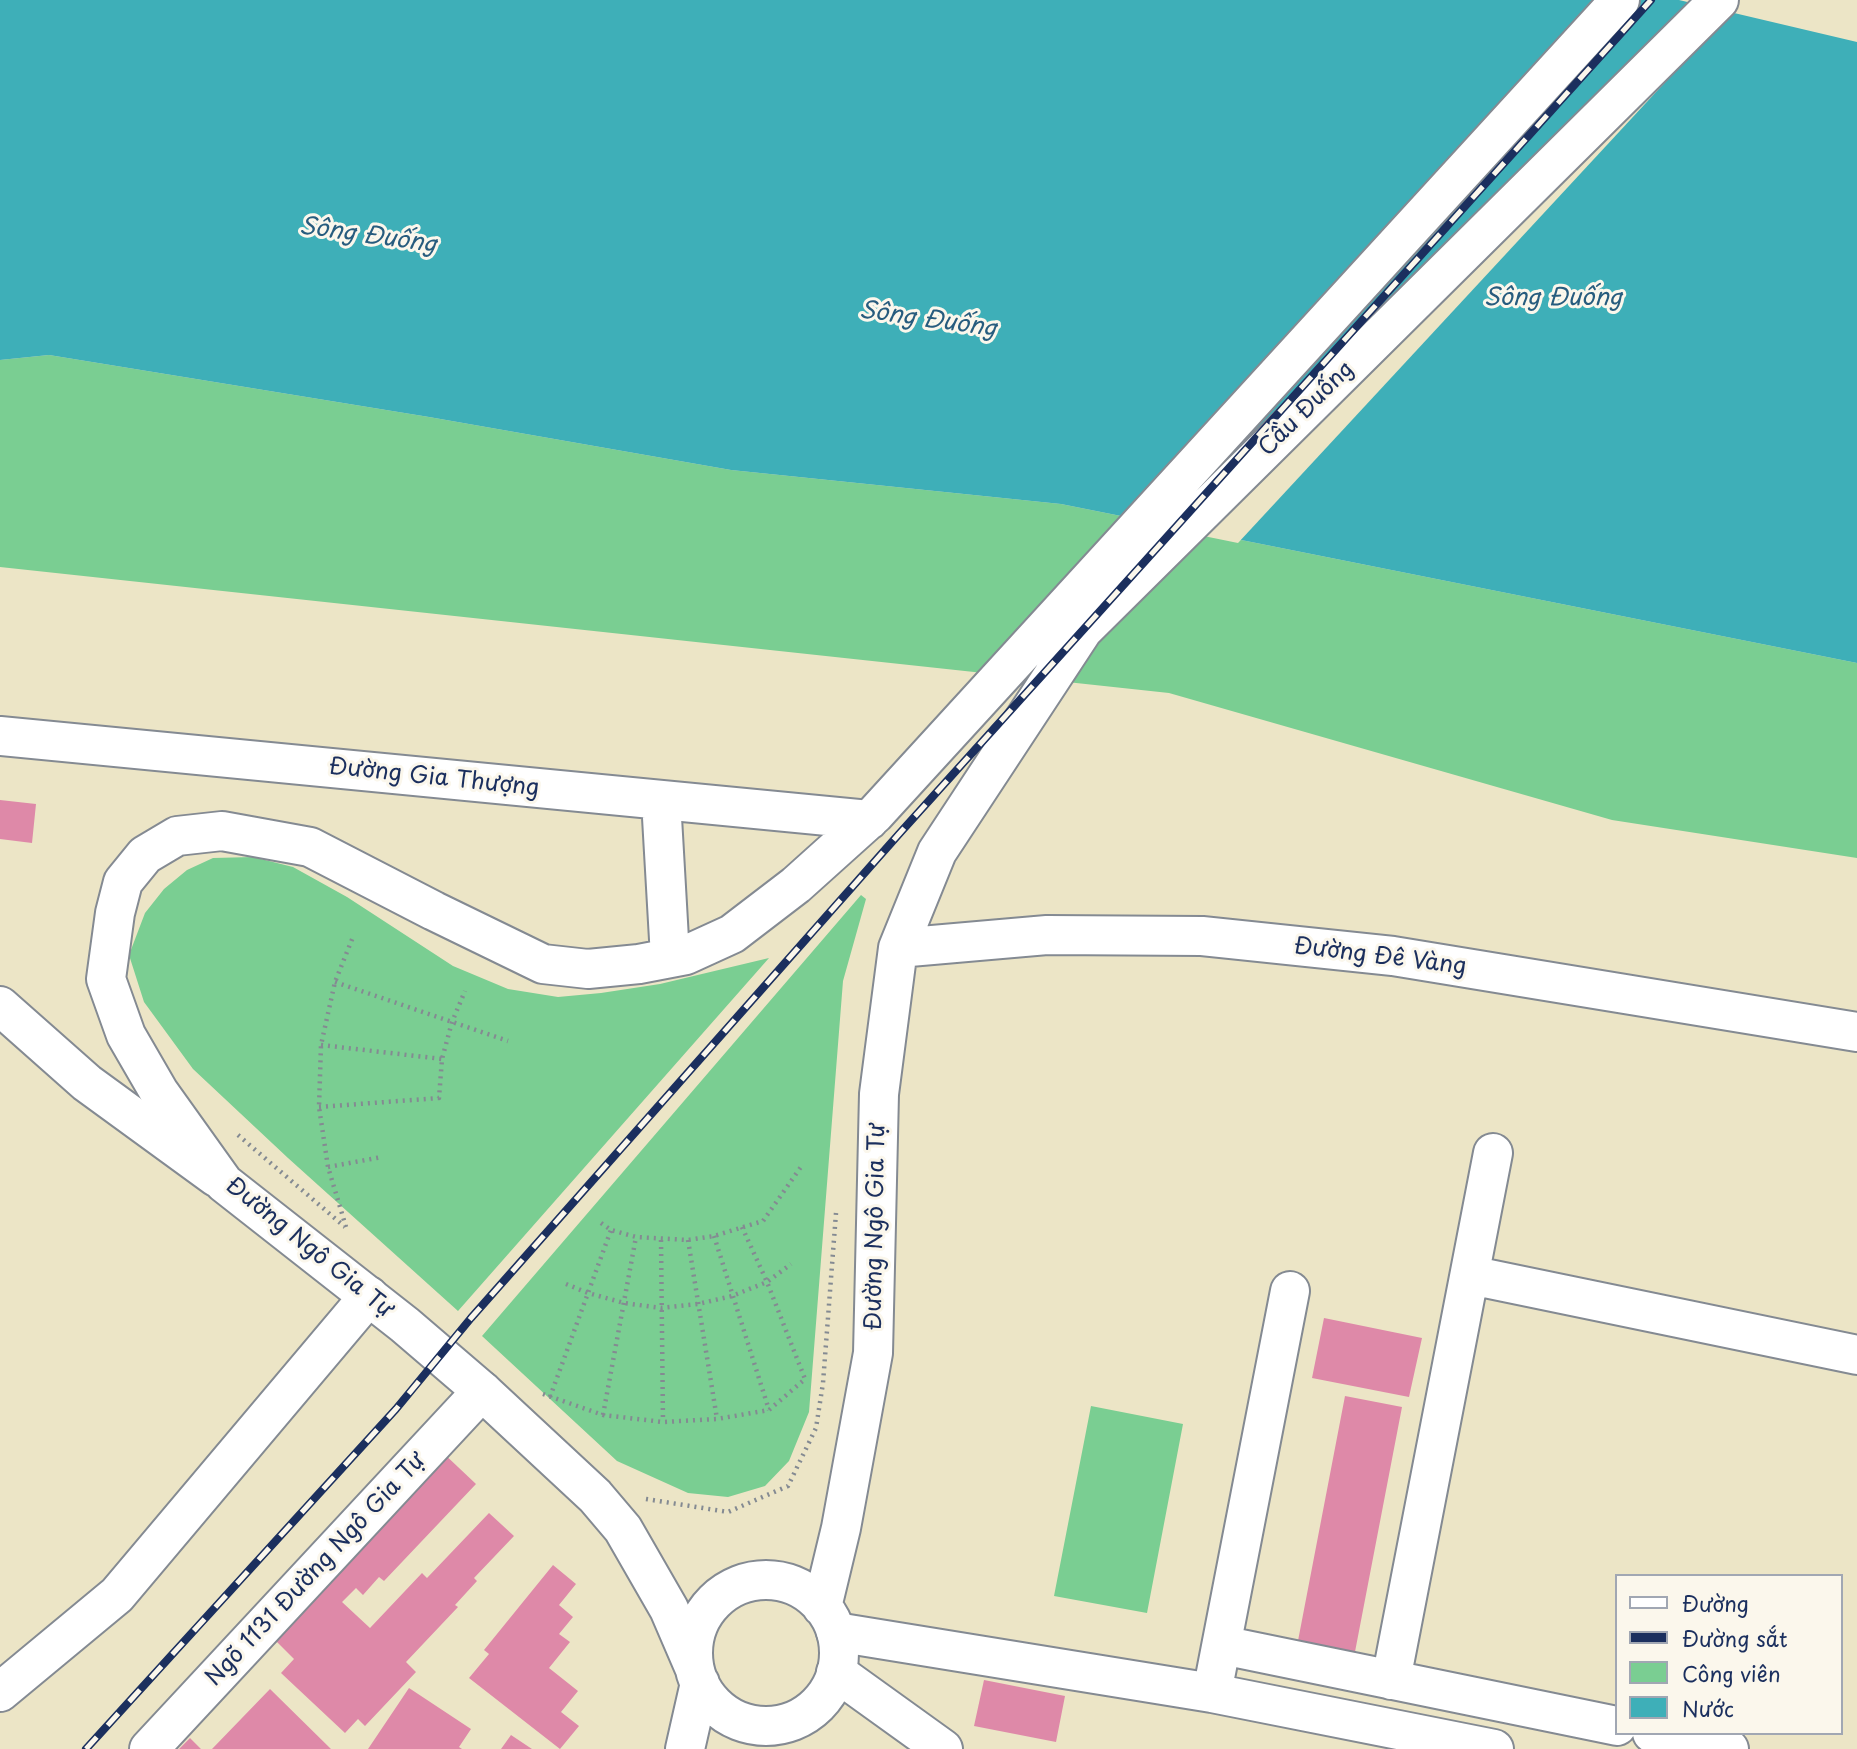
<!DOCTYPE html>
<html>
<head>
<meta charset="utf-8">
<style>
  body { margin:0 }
  #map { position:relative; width:1857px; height:1749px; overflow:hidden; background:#ece5c6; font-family:"Playpen Sans",sans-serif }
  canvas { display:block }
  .legend { position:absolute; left:1615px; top:1574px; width:228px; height:161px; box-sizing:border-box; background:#fbf7ec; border:2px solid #a1a7b3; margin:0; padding:9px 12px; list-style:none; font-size:21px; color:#1b2f5e }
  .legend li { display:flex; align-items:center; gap:14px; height:35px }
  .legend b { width:35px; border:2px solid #a1a7b3 }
</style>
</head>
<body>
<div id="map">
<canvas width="1857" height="1749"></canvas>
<ul class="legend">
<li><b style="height:9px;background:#fff"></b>Đường</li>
<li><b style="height:9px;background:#1b2f5e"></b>Đường sắt</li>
<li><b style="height:19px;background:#7ace92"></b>Công viên</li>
<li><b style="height:19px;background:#3eafb8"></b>Nước</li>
</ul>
</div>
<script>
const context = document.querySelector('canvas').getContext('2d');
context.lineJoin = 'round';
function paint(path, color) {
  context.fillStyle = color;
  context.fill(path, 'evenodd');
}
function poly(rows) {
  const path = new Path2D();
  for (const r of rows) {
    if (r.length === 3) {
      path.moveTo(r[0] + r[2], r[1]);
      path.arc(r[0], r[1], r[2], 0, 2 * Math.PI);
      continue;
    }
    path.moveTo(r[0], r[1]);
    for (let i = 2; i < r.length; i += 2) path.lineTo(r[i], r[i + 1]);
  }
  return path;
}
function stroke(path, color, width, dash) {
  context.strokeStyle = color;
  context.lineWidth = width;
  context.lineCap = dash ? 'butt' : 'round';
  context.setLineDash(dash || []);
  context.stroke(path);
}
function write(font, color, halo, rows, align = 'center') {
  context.font = font + ' "Playpen Sans",sans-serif';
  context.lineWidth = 6;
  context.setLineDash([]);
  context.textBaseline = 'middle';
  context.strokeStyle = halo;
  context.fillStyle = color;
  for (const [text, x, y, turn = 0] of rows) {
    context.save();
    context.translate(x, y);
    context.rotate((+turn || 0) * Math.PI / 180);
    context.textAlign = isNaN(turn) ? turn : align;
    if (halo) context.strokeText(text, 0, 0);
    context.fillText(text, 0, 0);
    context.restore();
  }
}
paint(poly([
  [49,355,429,417,731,470,1061,504,1857,663,1857,858,1612,820,1169,693,0,567,0,360],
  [253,857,293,867,347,897,453,966,508,989,558,997,601,993,660,984,769,958,458,1311,288,1158,193,1069,144,1002,129,955,145,913,164,889,187,870,213,858],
  [861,895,866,899,843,981,809,1412,789,1461,765,1486,728,1497,688,1493,617,1461,482,1336],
  [1091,1406,1183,1424,1147,1613,1054,1596]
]), '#7ace92');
paint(poly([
  [0,0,1679,0,1857,42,1857,663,1061,504,731,470,429,417,49,355,0,360]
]), '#3eafb8');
paint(poly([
  [1733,9,1238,543,1184,532]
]), '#ece5c6');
paint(poly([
  [0,800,36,804,32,843,0,839],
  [1324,1318,1422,1338,1409,1397,1312,1378],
  [1345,1396,1402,1407,1354,1657,1297,1646],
  [440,1450,476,1484,384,1581,379,1577,363,1595,356,1588,342,1602,370,1628,422,1573,427,1578,489,1513,514,1536,474,1578,477,1581,455,1605,458,1607,406,1662,416,1672,365,1726,358,1719,345,1733,281,1673,294,1659,274,1639],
  [553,1565,576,1584,559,1605,573,1617,559,1634,570,1642,549,1668,578,1691,561,1712,579,1726,560,1749,469,1678,489,1654,484,1650],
  [984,1680,1065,1696,1056,1742,974,1726],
  [409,1688,471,1729,459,1747,462,1749,368,1749],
  [270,1689,331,1749,212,1749],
  [511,1735,532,1749,501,1749],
  [190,1738,201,1749,179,1749]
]), '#de89a8');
const minor = poly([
  [0,1006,87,1083,216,1177],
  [1470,1275,1857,1355],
  [836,1632,1212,1693,1494,1749],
  [1222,1645,1617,1726],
  [836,1672,943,1749],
  [1391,1680,1493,1153],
  [0,1692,117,1595,369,1296],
  [1212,1693,1290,1291],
  [1652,1733,1729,1749],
  [149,1749,482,1391]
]);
const major = poly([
  [0,736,869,820],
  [661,800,670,957],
  [898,948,1047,935,1202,936,1393,956,1857,1032],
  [766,1653,73],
  [822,1607,841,1528,873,1353,879,1094,898,948,937,852,1083,630,1719,0],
  [694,1667,669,1609,623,1529,595,1496,482,1391,405,1325,224,1183,159,1092,126,1035,106,979,115,913,123,882,145,855,177,836,222,831,310,847,434,911,543,964,588,969,639,964,686,955,732,934,796,885,875,814,1620,0],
  [685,1749,700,1683]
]);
stroke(minor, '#848a92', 42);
stroke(major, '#848a92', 42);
stroke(poly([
  [335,982,508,1041],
  [321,1045,442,1059],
  [319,1107,439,1098,442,1059,452,1022,465,991],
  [238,1135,345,1227],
  [328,1167,382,1157],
  [601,1223,611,1230,636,1237,688,1240,714,1236,763,1221,803,1164],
  [346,1227,328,1167,319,1107,321,1045,335,982,353,937],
  [714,1236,769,1410],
  [661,1240,663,1422],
  [688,1240,717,1419],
  [566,1284,588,1293,624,1303,661,1308,698,1304,732,1296,767,1282,791,1264],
  [543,1394,603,1415,663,1422,717,1419,769,1410,805,1379,767,1282,742,1227],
  [550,1397,611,1230],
  [603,1415,636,1237],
  [646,1499,728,1512,788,1486,816,1428,823,1383,836,1213]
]), '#848a92', 4.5, [2, 5]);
stroke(minor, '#fff', 38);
stroke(major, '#fff', 38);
const rail = poly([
  [86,1749,396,1409,471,1318,899,834,1651,0]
]);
stroke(rail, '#1b2f5e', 8);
stroke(rail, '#fbf7ec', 5, [16]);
write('23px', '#1b2f5e', '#fbf7ec', [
  ["Cầu Đuống",1307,409,-45],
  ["Đường Gia Thượng",434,778,6],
  ["Đường Đê Vàng",1380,957,7],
  ["Đường Ngô Gia Tự",876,1227,-89],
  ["Đường Ngô Gia Tự",309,1248,39],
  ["Ngõ 1131 Đường Ngô Gia Tự",316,1570,-47]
]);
write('italic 24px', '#275c7e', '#fbf7ec', [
  ["Sông Đuống",368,236,8],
  ["Sông Đuống",1553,298],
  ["Sông Đuống",928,320,8]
]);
</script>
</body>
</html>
